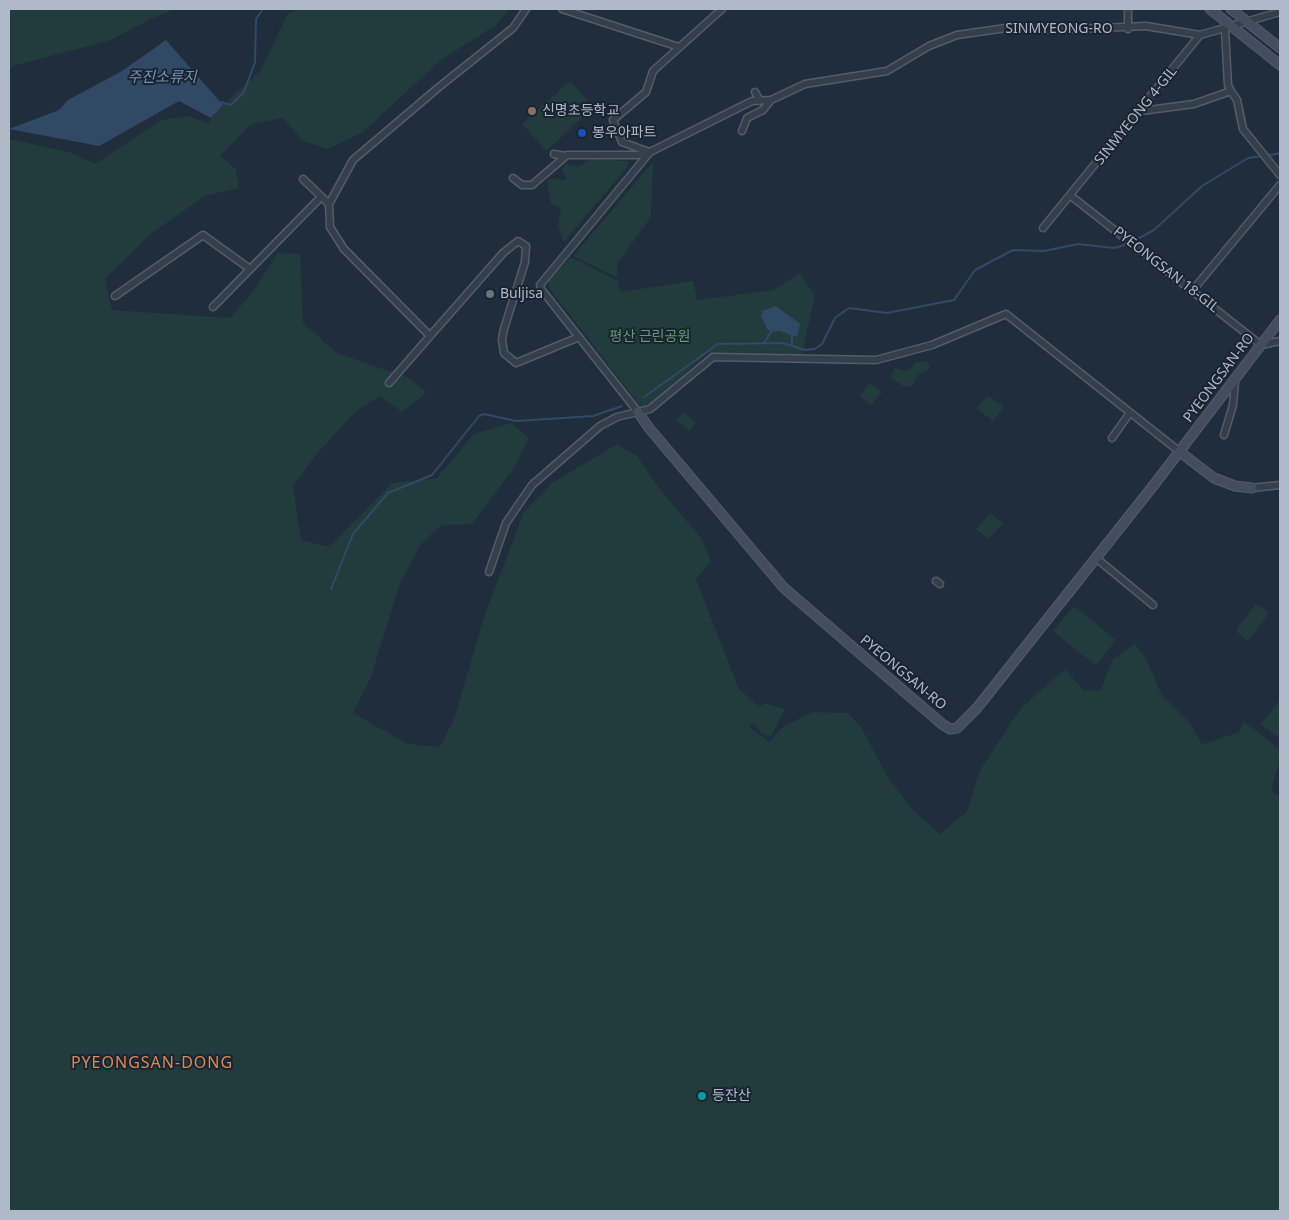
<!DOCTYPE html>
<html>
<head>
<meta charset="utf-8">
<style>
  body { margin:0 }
  #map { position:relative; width:1289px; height:1220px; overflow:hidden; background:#202d3c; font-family:"Noto Sans",sans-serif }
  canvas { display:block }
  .frame { position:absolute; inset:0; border:10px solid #afbac8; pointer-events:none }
</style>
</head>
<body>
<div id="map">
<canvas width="1289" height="1220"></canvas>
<div class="frame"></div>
</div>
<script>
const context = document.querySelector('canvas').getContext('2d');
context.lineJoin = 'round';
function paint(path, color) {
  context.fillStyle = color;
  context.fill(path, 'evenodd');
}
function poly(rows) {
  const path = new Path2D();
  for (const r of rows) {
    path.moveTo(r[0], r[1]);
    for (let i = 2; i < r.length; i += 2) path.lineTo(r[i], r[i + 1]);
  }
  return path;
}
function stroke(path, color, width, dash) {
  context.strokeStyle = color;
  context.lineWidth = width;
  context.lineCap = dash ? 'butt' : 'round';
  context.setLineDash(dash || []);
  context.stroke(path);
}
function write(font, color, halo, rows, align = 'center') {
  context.font = font + ' "Noto Sans","Noto Sans KR",sans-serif';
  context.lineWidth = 4;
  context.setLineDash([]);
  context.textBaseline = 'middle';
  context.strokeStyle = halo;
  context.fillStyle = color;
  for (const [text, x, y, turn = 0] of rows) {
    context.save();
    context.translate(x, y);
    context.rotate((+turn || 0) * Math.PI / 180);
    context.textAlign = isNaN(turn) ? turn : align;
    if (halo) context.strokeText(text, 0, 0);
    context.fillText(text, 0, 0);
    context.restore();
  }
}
paint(poly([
  [9,9,176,9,152,18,111,40,13,66,9,72],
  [297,9,509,9,496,25,441,60,363,132,328,149,303,141,283,118,250,125,220,156,236,169,239,188,205,196,152,233,105,279,112,310,230,318,252,293,278,253,300,254,303,323,337,353,407,377,427,392,402,412,381,396,357,410,316,455,293,486,301,540,329,547,392,483,437,478,474,434,511,423,529,438,513,469,472,524,441,525,421,544,400,583,371,677,353,713,408,744,440,747,454,719,486,611,524,512,552,483,617,444,637,456,659,488,701,538,711,561,696,579,739,689,760,707,765,703,785,709,771,736,763,734,752,723,749,727,769,742,783,727,813,712,848,713,861,727,888,778,913,810,940,834,967,811,980,770,1021,708,1065,669,1084,691,1101,690,1112,660,1135,644,1147,660,1161,694,1191,724,1202,745,1239,732,1244,721,1280,750,1280,760,1271,790,1280,797,1280,1211,9,1211,9,139,72,153,95,164,161,120,187,116,208,123,223,105,260,71,288,13],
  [570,81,594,107,546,151,522,124],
  [590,159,628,161,628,166,564,242,558,226,561,208,551,204,547,181,551,178,565,181,566,178,562,170,565,164,580,166],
  [653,162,651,217,617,264,618,278,573,256],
  [571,257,618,281,620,292,693,281,697,300,773,290,800,273,815,296,802,354,708,353,649,406,641,407,549,288,549,281],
  [927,361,930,367,926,372,918,374,912,387,903,386,890,377,895,368,907,371,916,362],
  [870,383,882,392,871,405,859,396],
  [988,395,1004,407,993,421,976,408],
  [683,412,696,422,690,431,676,421],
  [990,513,1003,523,989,539,976,530],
  [1256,604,1269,613,1248,641,1238,633,1237,628],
  [1074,606,1116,640,1096,666,1053,631],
  [1280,700,1280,739,1261,724]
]), '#223b3d');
paint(poly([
  [166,40,223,105,211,118,179,101,99,146,9,129,59,110,68,100,122,71],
  [776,306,800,324,797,337,780,331,771,332,767,329,761,316,762,311]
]), '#324965');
stroke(poly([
  [221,102,231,105,244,92,255,62,256,19,263,9],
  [1266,156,1280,153],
  [1132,242,1154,230,1202,186,1248,158,1262,156],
  [792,335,792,345],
  [764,343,771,332],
  [644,397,718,344,783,343,805,350,815,349,822,344,835,318,849,308,887,313,954,300,975,270,1013,250,1044,251,1078,244,1114,248,1128,244],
  [331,589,353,534,388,493,432,475,479,416,484,414,516,421,593,416,622,406]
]), '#324965', 2);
const street = poly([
  [562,9,679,47],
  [1128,29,1128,9],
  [1231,91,1237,100,1243,129,1280,175],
  [755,92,760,101],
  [1141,111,1194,104,1231,91,1228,85,1225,30],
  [742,131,747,118,763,110,771,100],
  [649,152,622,142,613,120,646,92,653,71,722,9],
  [554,154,565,156],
  [513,178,522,185,532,185,567,155,638,155,650,152,752,101,771,100,805,84,887,71,929,46,957,35,1013,27,1052,30,1146,26,1200,35,1280,12],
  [303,179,329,204,330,227,344,249,430,336,389,383],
  [1071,196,1261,345,1280,341],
  [329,204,353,160,439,87,513,28,526,9],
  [1043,228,1200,35],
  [1192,291,1280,185],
  [115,296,203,235,250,269],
  [213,307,320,198],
  [430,336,503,253,518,241,526,246,525,262,504,329,502,339,504,353,516,363,579,337],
  [638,412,541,289,540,285,650,152],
  [1224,435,1233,405,1235,380],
  [1112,438,1129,414],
  [1252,488,1280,485],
  [1096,558,1153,605],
  [489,572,506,523,532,485,600,426,617,417,650,409,713,357,876,360,932,345,1006,314,1180,452],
  [936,581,940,584]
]);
const secondary = poly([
  [1210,9,1280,65],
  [1231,9,1280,48],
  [638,412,649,428,784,588,942,724,950,729,957,728,977,708,1153,486,1280,320],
  [1180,452,1214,478,1235,486,1252,488]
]);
stroke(street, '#525d6a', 9);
stroke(secondary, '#525d6a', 11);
stroke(street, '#343f4c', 6);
stroke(secondary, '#424e60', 9);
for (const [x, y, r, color] of [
  [532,111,5,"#8d6e63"],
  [582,133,5,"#1a4fb4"],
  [490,294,5,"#6b7280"],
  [702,1096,5,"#0f9aa8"]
]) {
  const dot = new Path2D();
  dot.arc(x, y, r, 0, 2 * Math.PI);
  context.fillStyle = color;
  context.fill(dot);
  stroke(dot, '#192431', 2);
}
write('14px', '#afbac8', '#192431', [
  ["SINMYEONG-RO",1059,29],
  ["SINMYEONG 4-GIL",1136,116,-51],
  ["PYEONGSAN 18-GIL",1166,270,38],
  ["PYEONGSAN-RO",1219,378,-53],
  ["PYEONGSAN-RO",903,673,40]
]);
write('14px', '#afbac8', '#192431', [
  ["신명초등학교",542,111],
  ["봉우아파트",592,133],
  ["Buljisa",500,294],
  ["등잔산",712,1096]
], 'left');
write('14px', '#649b6e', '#192431', [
  ["평산 근린공원",650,337]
]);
write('italic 15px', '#7491b3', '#192431', [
  ["주진소류지",162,78]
]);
context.letterSpacing = '1px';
write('16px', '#dd8b55', '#192431', [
  ["PYEONGSAN-DONG",152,1063]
]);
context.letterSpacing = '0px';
</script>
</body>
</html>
